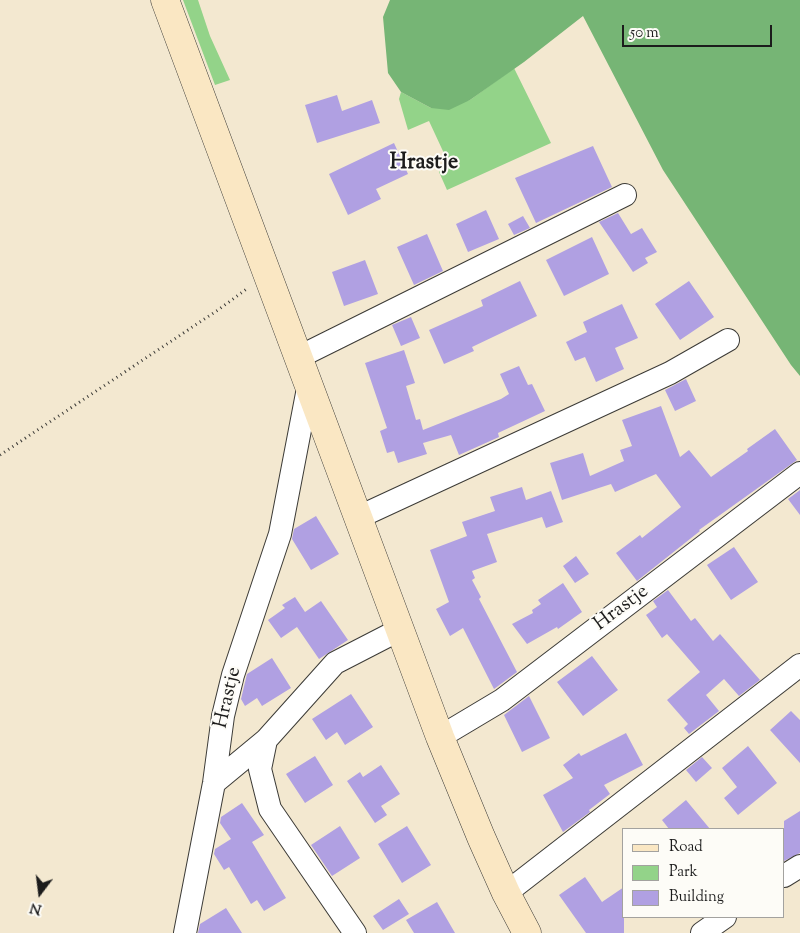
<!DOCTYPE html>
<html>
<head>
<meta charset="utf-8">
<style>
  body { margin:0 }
  #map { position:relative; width:800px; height:933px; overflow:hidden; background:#f3e8d0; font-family:"Sorts Mill Goudy",serif }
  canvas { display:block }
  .legend { position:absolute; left:622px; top:828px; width:162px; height:90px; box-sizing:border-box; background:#fdfcf7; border:1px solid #a3a29f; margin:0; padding:6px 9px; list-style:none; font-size:15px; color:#1c1c1c }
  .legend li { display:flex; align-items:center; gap:10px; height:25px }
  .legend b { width:25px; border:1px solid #a3a29f }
  .north { position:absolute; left:15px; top:868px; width:50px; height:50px; -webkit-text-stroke:4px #fdfcf7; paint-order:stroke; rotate:195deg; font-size:14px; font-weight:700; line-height:20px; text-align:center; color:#1c1c1c }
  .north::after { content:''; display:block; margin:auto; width:18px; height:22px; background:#1c1c1c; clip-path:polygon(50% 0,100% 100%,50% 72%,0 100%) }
  .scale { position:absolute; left:622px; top:25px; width:150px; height:22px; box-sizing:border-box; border:2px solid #1c1c1c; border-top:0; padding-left:6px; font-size:15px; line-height:18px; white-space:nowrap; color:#1c1c1c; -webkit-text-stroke:4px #fdfcf7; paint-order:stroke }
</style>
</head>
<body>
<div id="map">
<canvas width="800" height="933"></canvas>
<ul class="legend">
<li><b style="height:6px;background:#fae7c3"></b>Road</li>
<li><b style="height:14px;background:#93d389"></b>Park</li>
<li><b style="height:14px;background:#b0a0e2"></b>Building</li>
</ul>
<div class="north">N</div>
<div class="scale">50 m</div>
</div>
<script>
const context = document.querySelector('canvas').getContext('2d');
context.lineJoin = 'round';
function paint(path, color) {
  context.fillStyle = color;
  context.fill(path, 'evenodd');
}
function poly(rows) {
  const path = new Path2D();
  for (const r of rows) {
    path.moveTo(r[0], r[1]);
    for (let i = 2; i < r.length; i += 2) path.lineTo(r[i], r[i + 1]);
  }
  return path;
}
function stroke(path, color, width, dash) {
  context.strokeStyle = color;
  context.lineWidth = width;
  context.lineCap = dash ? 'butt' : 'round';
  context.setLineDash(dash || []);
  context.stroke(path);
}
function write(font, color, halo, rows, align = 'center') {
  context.font = font + ' "Sorts Mill Goudy",serif';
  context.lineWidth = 4;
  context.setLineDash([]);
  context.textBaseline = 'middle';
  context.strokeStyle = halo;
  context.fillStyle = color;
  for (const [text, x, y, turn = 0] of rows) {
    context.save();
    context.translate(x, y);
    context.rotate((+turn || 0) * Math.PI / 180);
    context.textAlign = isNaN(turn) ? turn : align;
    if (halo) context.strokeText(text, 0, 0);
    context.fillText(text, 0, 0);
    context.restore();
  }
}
paint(poly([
  [183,0,198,0,210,36,230,80,215,85],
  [514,68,551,143,447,190,439,172,448,162,429,121,408,130,399,99,401,92,431,108,470,100]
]), '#93d389');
paint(poly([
  [390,0,800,0,800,376,791,365,663,170,583,16,524,62,470,100,449,110,431,108,401,92,388,73,383,17]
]), '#76b575');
paint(poly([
  [337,95,342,111,372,100,380,123,317,143,305,105],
  [394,143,408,174,376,189,381,199,348,215,329,174],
  [593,146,612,187,536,223,515,178],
  [486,210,499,239,468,252,456,224],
  [618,213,631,234,642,228,657,252,645,258,648,263,633,272,599,222],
  [523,216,530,228,514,235,508,224],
  [427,234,443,271,414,285,397,247],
  [592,237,609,274,564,296,546,260],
  [365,260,378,294,344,306,332,272],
  [520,281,537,316,472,347,474,351,444,364,429,330,483,306,481,300],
  [689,281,714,317,680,340,655,304],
  [622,304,638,338,615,348,624,369,596,382,585,357,575,361,566,342,587,332,583,322],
  [411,317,420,338,401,346,392,325],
  [404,350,415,383,406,386,416,420,420,419,423,430,501,399,509,394,500,374,519,366,528,385,532,384,545,411,498,433,499,437,459,455,451,435,423,443,427,454,398,463,394,451,387,453,380,431,387,428,365,363],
  [686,379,696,401,675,411,665,390],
  [661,406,680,457,689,450,711,477,748,451,747,449,775,429,797,460,699,530,700,531,637,581,616,553,640,535,642,538,681,507,656,474,615,492,611,484,562,500,550,463,583,453,590,476,624,461,620,450,632,446,622,420],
  [522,487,526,500,551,491,563,522,546,528,542,517,487,534,497,562,472,571,475,578,472,580,481,597,479,599,517,672,494,689,463,628,450,636,436,609,449,602,430,550,467,536,462,522,495,511,490,497],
  [800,490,800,515,788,499],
  [316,516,339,554,311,570,292,539,294,529],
  [734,547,758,582,731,600,707,565],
  [576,556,589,574,575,583,563,566],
  [563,583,582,612,558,629,557,627,527,644,512,624,533,613,532,610,541,604,538,600],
  [668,590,691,621,695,618,713,641,720,634,760,680,739,696,724,679,706,695,719,711,689,734,684,728,688,724,667,700,700,672,667,634,662,638,646,615,657,607,653,601],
  [295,597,305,612,321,601,348,640,319,659,297,627,281,638,268,620,285,608,282,605],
  [592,656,618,690,583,716,557,682],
  [272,658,291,688,262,706,257,698,245,706,241,699,247,674],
  [351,694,373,727,345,745,337,732,326,740,312,719],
  [529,696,550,738,522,752,504,715],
  [791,711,800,720,800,763,770,730],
  [626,733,643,765,604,785,610,794,589,810,590,812,563,832,543,795,573,778,563,765,579,753,581,756],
  [748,746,777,783,738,815,724,798,737,787,722,768],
  [315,756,333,785,305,803,286,774],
  [702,757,712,768,696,782,686,770],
  [381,765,400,794,381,806,387,815,375,823,347,781,360,772,363,777],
  [686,800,710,829,669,829,662,820],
  [242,803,264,835,252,842,286,898,264,911,257,900,251,904,229,867,224,870,214,854,215,849,231,839,220,823,221,817],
  [800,811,800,853,784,861,784,821],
  [340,826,360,858,332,876,311,845],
  [407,826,431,865,402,883,378,844],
  [585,877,602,902,624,887,624,933,586,933,559,895],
  [399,899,409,914,383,930,373,916],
  [437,902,455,933,414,933,406,920],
  [226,908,242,933,198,933,200,924]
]), '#b0a0e2');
const street = poly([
  [299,357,625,195],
  [359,517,670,373,728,340],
  [440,737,502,700,800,473],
  [266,740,260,769,270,809,355,933],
  [214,783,266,740,335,663,401,629],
  [784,876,800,866],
  [506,893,800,665],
  [185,933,214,783,223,716,233,675,280,534,309,383],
  [702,933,725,917]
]);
const secondary = poly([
  [165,0,440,737,481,837,506,893,527,933]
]);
stroke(street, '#3c3b37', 24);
stroke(secondary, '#3c3b37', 29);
stroke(poly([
  [0,455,218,310,248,288]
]), '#3c3b37', 3, [1, 4]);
stroke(street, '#fff', 22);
stroke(secondary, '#fae7c3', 28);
write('20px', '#1c1c1c', '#fdfcf7', [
  ["Hrastje",622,609,-37],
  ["Hrastje",229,698,-77]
]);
write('bold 22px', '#1c1c1c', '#fdfcf7', [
  ["Hrastje",424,164]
]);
</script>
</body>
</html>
